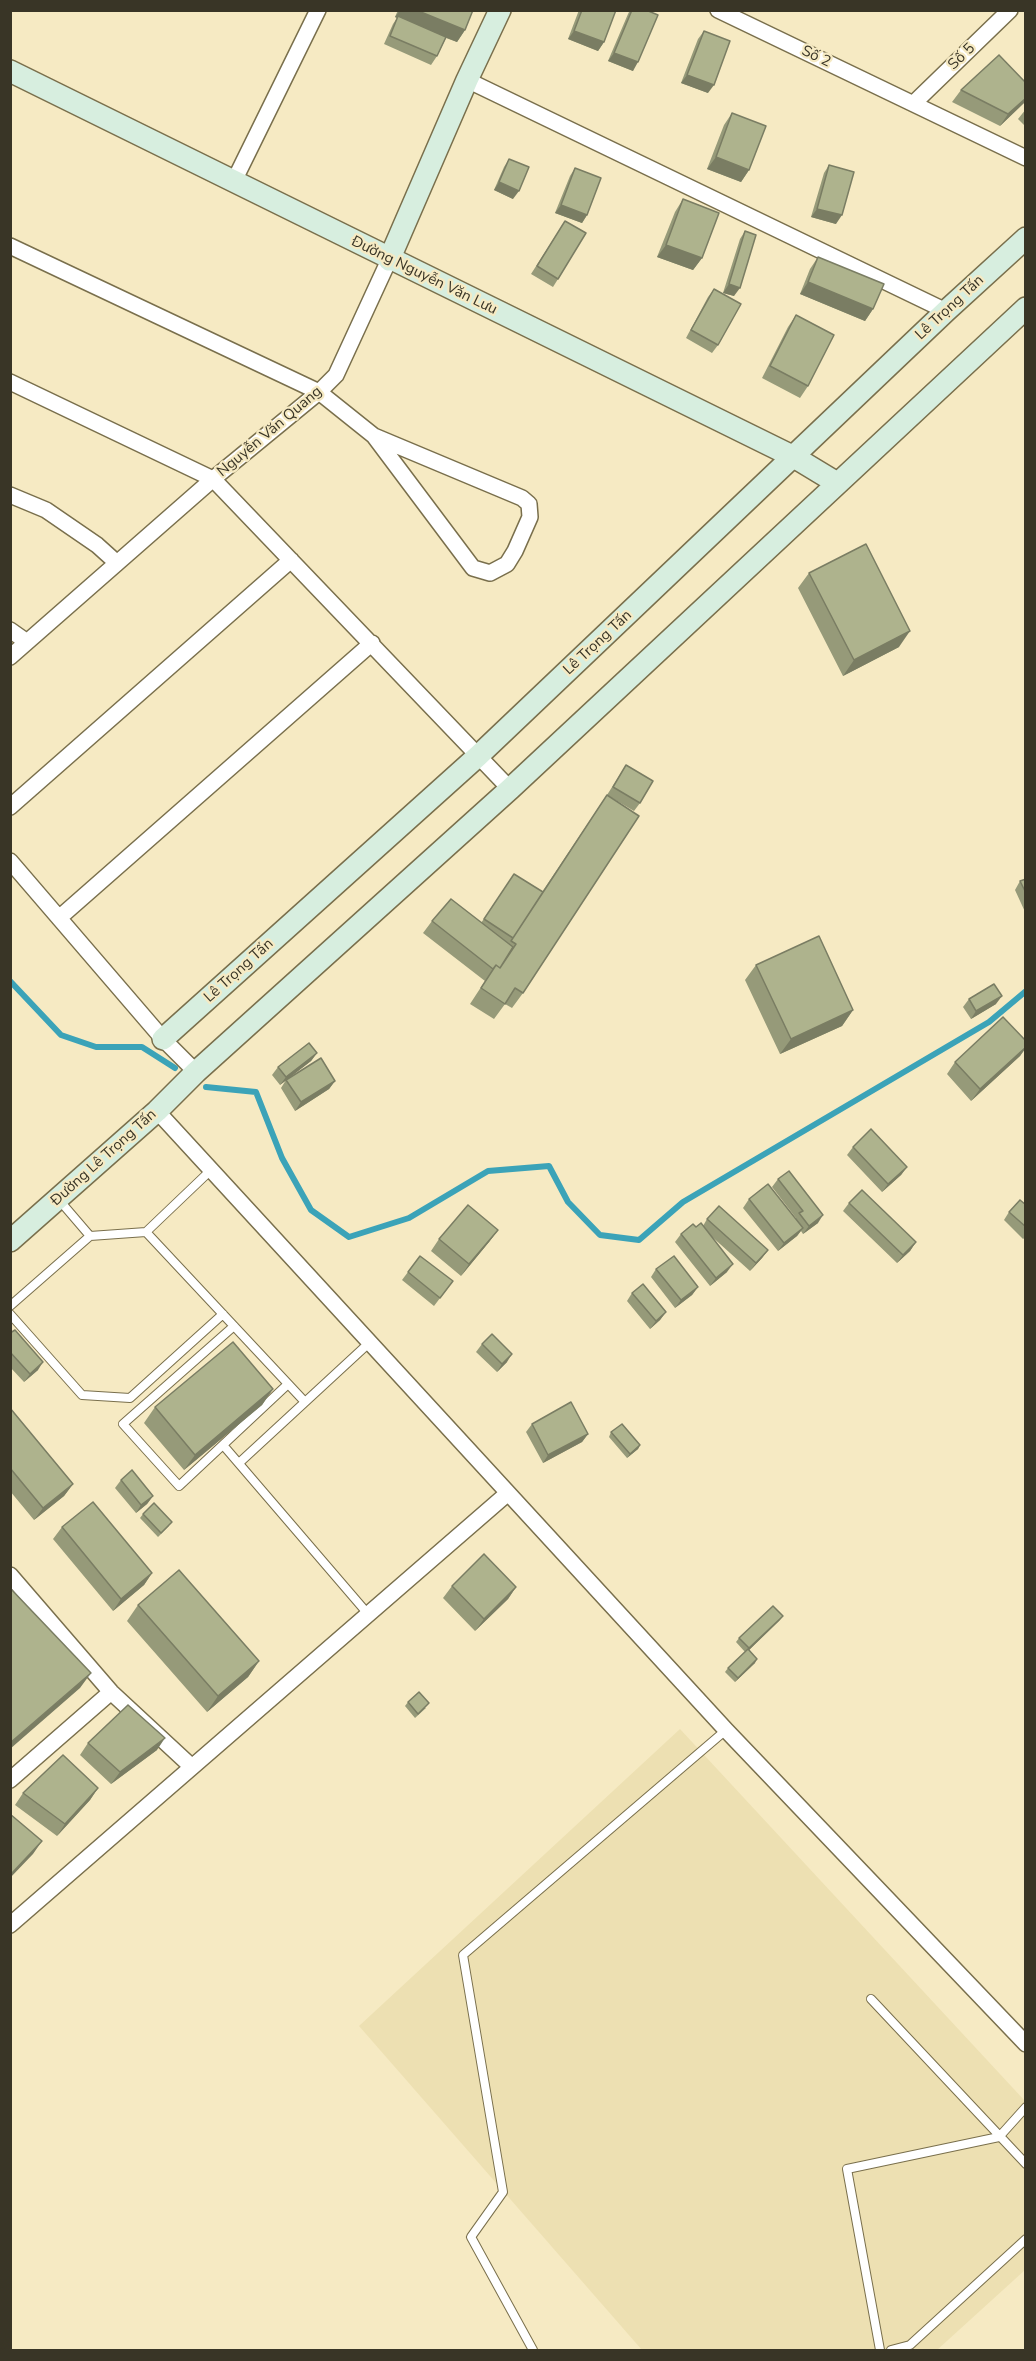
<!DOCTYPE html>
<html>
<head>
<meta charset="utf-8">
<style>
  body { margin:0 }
  #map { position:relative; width:1036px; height:2361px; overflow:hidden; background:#f6eac3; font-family:"Nunito Sans",sans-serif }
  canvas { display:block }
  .frame { position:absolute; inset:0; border:12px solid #393526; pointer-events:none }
</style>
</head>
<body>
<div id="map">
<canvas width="1036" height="2361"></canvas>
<div class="frame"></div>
</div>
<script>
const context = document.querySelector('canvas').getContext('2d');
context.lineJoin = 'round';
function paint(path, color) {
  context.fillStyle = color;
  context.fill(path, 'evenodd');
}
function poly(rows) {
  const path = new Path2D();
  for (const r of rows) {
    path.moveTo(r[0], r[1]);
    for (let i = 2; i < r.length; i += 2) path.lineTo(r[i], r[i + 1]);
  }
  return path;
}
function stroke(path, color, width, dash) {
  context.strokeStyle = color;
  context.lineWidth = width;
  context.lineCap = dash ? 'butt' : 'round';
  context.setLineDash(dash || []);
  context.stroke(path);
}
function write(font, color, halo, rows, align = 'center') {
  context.font = font + ' "Nunito Sans",sans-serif';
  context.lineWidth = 4.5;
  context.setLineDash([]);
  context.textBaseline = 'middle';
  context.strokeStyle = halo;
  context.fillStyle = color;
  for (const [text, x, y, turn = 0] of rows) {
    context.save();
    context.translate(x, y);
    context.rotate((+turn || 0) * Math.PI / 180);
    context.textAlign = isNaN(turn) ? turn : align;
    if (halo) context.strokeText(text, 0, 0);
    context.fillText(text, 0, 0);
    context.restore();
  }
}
paint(poly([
  [680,1729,1025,2101,1025,2270,937,2350,642,2350,359,2026]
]), '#ede0b2');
stroke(poly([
  [10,981,61,1035,96,1047,142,1047,175,1068],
  [206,1087,256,1092,282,1158,311,1210,349,1237,409,1218,488,1171,549,1166,568,1202,600,1235,639,1240,683,1202,989,1022,1026,991]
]), '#3ba3b8', 6);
const lane = poly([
  [60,1201,90,1236],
  [146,1232,211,1170],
  [10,1306,90,1236,146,1232,305,1402],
  [10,1314,82,1395,130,1398,223,1314],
  [234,1326,123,1424,179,1486,288,1384],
  [223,1445,368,1614],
  [239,1463,369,1343],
  [871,1999,1026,2164],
  [533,2350,471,2237,503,2192,463,1955,726,1730],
  [880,2350,847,2169,999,2137,1026,2107],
  [891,2350,910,2345,1026,2239]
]);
const street = poly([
  [718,10,1026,158],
  [467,80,946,311],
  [914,103,1010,10],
  [234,181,318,10],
  [10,246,319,392,374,436,473,568,490,573,507,564,515,551,530,517,529,504,522,498,374,436],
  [10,382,213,479,510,789],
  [10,495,46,510,97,545,117,563],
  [10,630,27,642],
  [10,657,213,479,319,392,336,375,389,260],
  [10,807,291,560],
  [10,861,163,1039,196,1072],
  [59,918,372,643],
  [157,1111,726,1730,1026,2044],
  [10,1575,111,1692,192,1767],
  [10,1780,111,1692],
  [10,1925,508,1493]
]);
const secondary = poly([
  [10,71,794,457,837,483],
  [389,260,467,80,500,10],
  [163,1039,478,756,946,311,1026,238],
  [10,1241,157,1111,196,1072,510,789,1026,308]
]);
stroke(lane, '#796f4c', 10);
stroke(street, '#796f4c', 18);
stroke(secondary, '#796f4c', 24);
stroke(lane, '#fff', 8);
stroke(street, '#fff', 15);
stroke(secondary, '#d7eedf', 21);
paint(poly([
  [398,10,473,10,465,30,457,42,446,38,437,56,431,65,384,44,393,24,397,18,395,17],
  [579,10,616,10,604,42,598,51,568,39],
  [630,10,646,10,633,71,608,61,628,14],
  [704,31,708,93,681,83,698,39],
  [1026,83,1026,101,1000,126,952,102,961,90],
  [1026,109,1026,127,1018,119],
  [732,113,749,170,741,182,707,169,724,125],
  [509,159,513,199,494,190,504,167],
  [829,165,836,224,811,217,824,173],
  [575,168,587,215,582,223,555,213,570,176],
  [683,199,702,258,693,270,657,257,675,212],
  [565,221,558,279,553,287,531,274],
  [745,231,734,296,723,293,740,239],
  [818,257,873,309,865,321,800,294,810,269],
  [714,289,718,345,712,353,686,338,708,297],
  [796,315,808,386,800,398,762,378,788,327],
  [809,573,899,647,843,676,798,588],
  [626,765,640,803,634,811,607,795],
  [607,795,523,993,512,1008,505,1004,494,1019,470,1004,485,981,423,933,432,921,481,923,506,886,542,892],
  [1026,879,1026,914,1015,890,1020,881],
  [756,965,853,1010,842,1026,780,1054,745,980],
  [969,999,996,1004,971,1019,963,1007],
  [1026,1041,1026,1048,1020,1056,971,1101,947,1074,955,1062],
  [317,1053,311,1061,280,1085,272,1075,278,1067],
  [286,1080,335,1081,329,1089,295,1111,281,1088],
  [853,1147,907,1167,901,1175,882,1192,847,1155],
  [778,1179,818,1223,803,1234,801,1231,797,1236,778,1251,743,1208,749,1199,796,1219,796,1218,772,1187],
  [849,1203,916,1242,910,1251,897,1263,843,1211],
  [1026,1205,1026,1237,1023,1239,1004,1220,1009,1212],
  [707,1219,768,1250,762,1258,750,1271,710,1235,727,1272,710,1286,675,1242,681,1234,703,1226],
  [498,1230,489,1242,461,1276,431,1251,439,1239],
  [656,1269,698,1287,692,1295,675,1308,651,1277],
  [408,1272,453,1281,434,1306,402,1280],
  [632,1293,666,1312,660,1320,650,1329,627,1301],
  [10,1333,38,1370,24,1382,10,1367],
  [482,1344,507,1362,497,1372,476,1352],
  [273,1389,262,1405,184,1470,144,1423,155,1407],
  [10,1408,73,1484,64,1496,34,1520,10,1491],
  [532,1424,588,1434,582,1442,543,1463,526,1432],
  [611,1432,640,1445,638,1449,627,1458,609,1437],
  [121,1480,153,1496,147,1504,136,1513,115,1488],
  [143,1514,169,1526,158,1537,140,1518],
  [62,1527,152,1573,144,1585,113,1611,53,1539],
  [452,1586,516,1587,508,1599,475,1631,443,1598],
  [138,1605,259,1661,248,1677,207,1712,127,1621],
  [780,1620,749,1650,755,1663,735,1682,725,1672,728,1668,745,1652,736,1642,739,1638],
  [408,1702,426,1708,415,1718,405,1706],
  [88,1743,157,1750,111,1784,80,1755],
  [98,1788,90,1800,57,1836,15,1805,23,1793]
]), '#969a79');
paint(poly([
  [400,10,416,10,465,30,457,42,395,17],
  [574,31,604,42,598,51,568,39],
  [614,53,638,62,633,71,608,61],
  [687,75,714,85,708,93,681,83],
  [1026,98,1024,103,1000,126,1008,114],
  [716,157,749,170,741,182,707,169],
  [499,182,519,191,513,199,494,190],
  [561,205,587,215,582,223,555,213],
  [817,209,842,215,836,224,811,217],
  [666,245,702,258,693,270,657,257],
  [808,282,873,309,865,321,800,294],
  [729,284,740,288,734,296,723,293],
  [910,631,899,647,843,676,854,660],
  [1002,996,996,1004,971,1019,976,1011],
  [853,1010,842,1026,780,1054,791,1039],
  [1026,1047,1020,1056,971,1101,980,1089],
  [317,1053,311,1061,280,1085,286,1077],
  [335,1081,329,1089,295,1111,301,1102],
  [907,1167,901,1175,882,1192,888,1184],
  [823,1215,818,1223,803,1234,809,1226],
  [803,1228,797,1236,778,1251,784,1243],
  [498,1230,489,1242,461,1276,469,1264],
  [916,1242,910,1251,897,1263,903,1255],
  [768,1250,762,1258,750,1271,756,1263],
  [733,1264,727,1272,710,1286,716,1278],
  [698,1287,692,1295,675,1308,681,1300],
  [666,1312,660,1320,650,1329,656,1321],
  [512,1354,507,1362,497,1372,502,1364],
  [43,1362,38,1370,24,1382,30,1374],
  [273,1389,262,1405,184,1470,195,1455],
  [588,1434,582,1442,543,1463,548,1455],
  [640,1445,638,1449,627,1458,630,1454],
  [73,1484,64,1496,34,1520,43,1508],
  [153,1496,147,1504,136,1513,141,1505],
  [152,1573,144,1585,113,1611,121,1599],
  [516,1587,508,1599,475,1631,484,1619],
  [783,1616,780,1620,746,1653,749,1648],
  [757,1659,755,1663,735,1682,738,1678],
  [259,1661,248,1677,207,1712,218,1696],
  [91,1673,80,1688,10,1749,10,1743],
  [165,1738,157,1750,111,1784,120,1772],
  [98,1788,90,1800,57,1836,65,1824],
  [42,1841,33,1854,10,1878,10,1876,12,1873]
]), '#7a7d63');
const building = poly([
  [416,10,473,10,465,30,416,10],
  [582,10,616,10,604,42,574,31,582,10],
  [632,10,646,10,658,15,638,62,614,53,632,10],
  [398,16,446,37,437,56,390,36,398,16],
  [704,31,730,41,714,85,687,75,704,31],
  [999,55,1026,83,1026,98,1008,114,961,90,999,55],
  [732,113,766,126,749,170,716,157,732,113],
  [509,159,529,167,519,191,499,182,509,159],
  [829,165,854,172,842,215,817,209,829,165],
  [575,168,601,178,587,215,561,205,575,168],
  [683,199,719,213,702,258,666,245,683,199],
  [565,221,586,233,558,279,537,266,565,221],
  [745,231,756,235,740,288,729,284,745,231],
  [818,257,884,284,873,309,808,282,818,257],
  [714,289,741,304,718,345,691,330,714,289],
  [796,315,834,335,808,386,770,366,796,315],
  [866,544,910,631,854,660,809,573,866,544],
  [626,765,653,781,640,803,613,787,626,765],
  [607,795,639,816,523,993,515,988,505,1004,481,988,496,965,500,968,516,944,511,941,607,795],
  [514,874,543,892,513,938,484,919,514,874],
  [1026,879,1026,893,1020,881,1026,879],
  [451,899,513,947,500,968,496,965,493,969,432,921,451,899],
  [819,936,853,1010,791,1039,756,965,819,936],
  [994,984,1002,996,976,1011,969,999,994,984],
  [1003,1017,1026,1041,1026,1047,980,1089,955,1062,1003,1017],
  [309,1043,317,1053,286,1077,278,1067,309,1043],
  [321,1058,335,1081,301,1102,286,1080,321,1058],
  [871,1129,907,1167,888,1184,853,1147,871,1129],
  [789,1171,823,1215,809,1226,799,1213,803,1211,778,1179,789,1171],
  [768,1184,803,1228,784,1243,749,1199,768,1184],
  [862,1190,916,1242,903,1255,849,1203,862,1190],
  [1020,1200,1026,1205,1026,1227,1009,1212,1020,1200],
  [468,1205,498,1230,469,1264,439,1239,468,1205],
  [719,1206,768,1250,756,1263,707,1219,719,1206],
  [701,1223,733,1264,716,1278,681,1234,693,1224,696,1227,701,1223],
  [420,1256,453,1281,440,1298,408,1272,420,1256],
  [674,1256,698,1287,681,1300,656,1269,674,1256],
  [643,1284,666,1312,656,1321,632,1293,643,1284],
  [15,1330,43,1362,30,1374,10,1352,10,1333,15,1330],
  [492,1334,512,1354,502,1364,482,1344,492,1334],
  [233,1342,273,1389,195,1455,155,1407,233,1342],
  [571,1402,588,1434,548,1455,532,1424,571,1402],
  [10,1408,73,1484,43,1508,10,1468,10,1408],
  [622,1424,640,1445,630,1454,611,1432,622,1424],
  [132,1470,153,1496,141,1505,121,1480,132,1470],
  [93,1502,152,1573,121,1599,62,1527,93,1502],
  [154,1503,172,1522,161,1533,143,1514,154,1503],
  [484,1554,516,1587,484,1619,452,1586,484,1554],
  [179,1570,259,1661,218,1696,138,1605,179,1570],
  [10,1588,91,1673,10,1743,10,1588],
  [773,1606,783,1616,749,1648,739,1638,773,1606],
  [748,1649,757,1659,738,1678,728,1668,748,1649],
  [419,1692,429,1703,418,1714,408,1702,419,1692],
  [128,1705,165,1738,120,1772,88,1743,128,1705],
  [63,1755,98,1788,65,1824,23,1793,63,1755],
  [10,1814,42,1841,12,1873,10,1872,10,1814]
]);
paint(building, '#aeb38d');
stroke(building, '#7a7d63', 1.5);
write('15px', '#393526', '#f6eac3', [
  ["Số 2",816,57,25],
  ["Số 5",962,57,-44],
  ["Đường Nguyễn Văn Lưu",424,276,26],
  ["Lê Trọng Tấn",950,308,-43],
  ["Nguyễn Văn Quang",270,432,-40],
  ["Lê Trọng Tấn",598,643,-43],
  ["Lê Trọng Tấn",239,971,-42],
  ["Đường Lê Trọng Tấn",104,1158,-42]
]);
</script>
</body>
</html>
